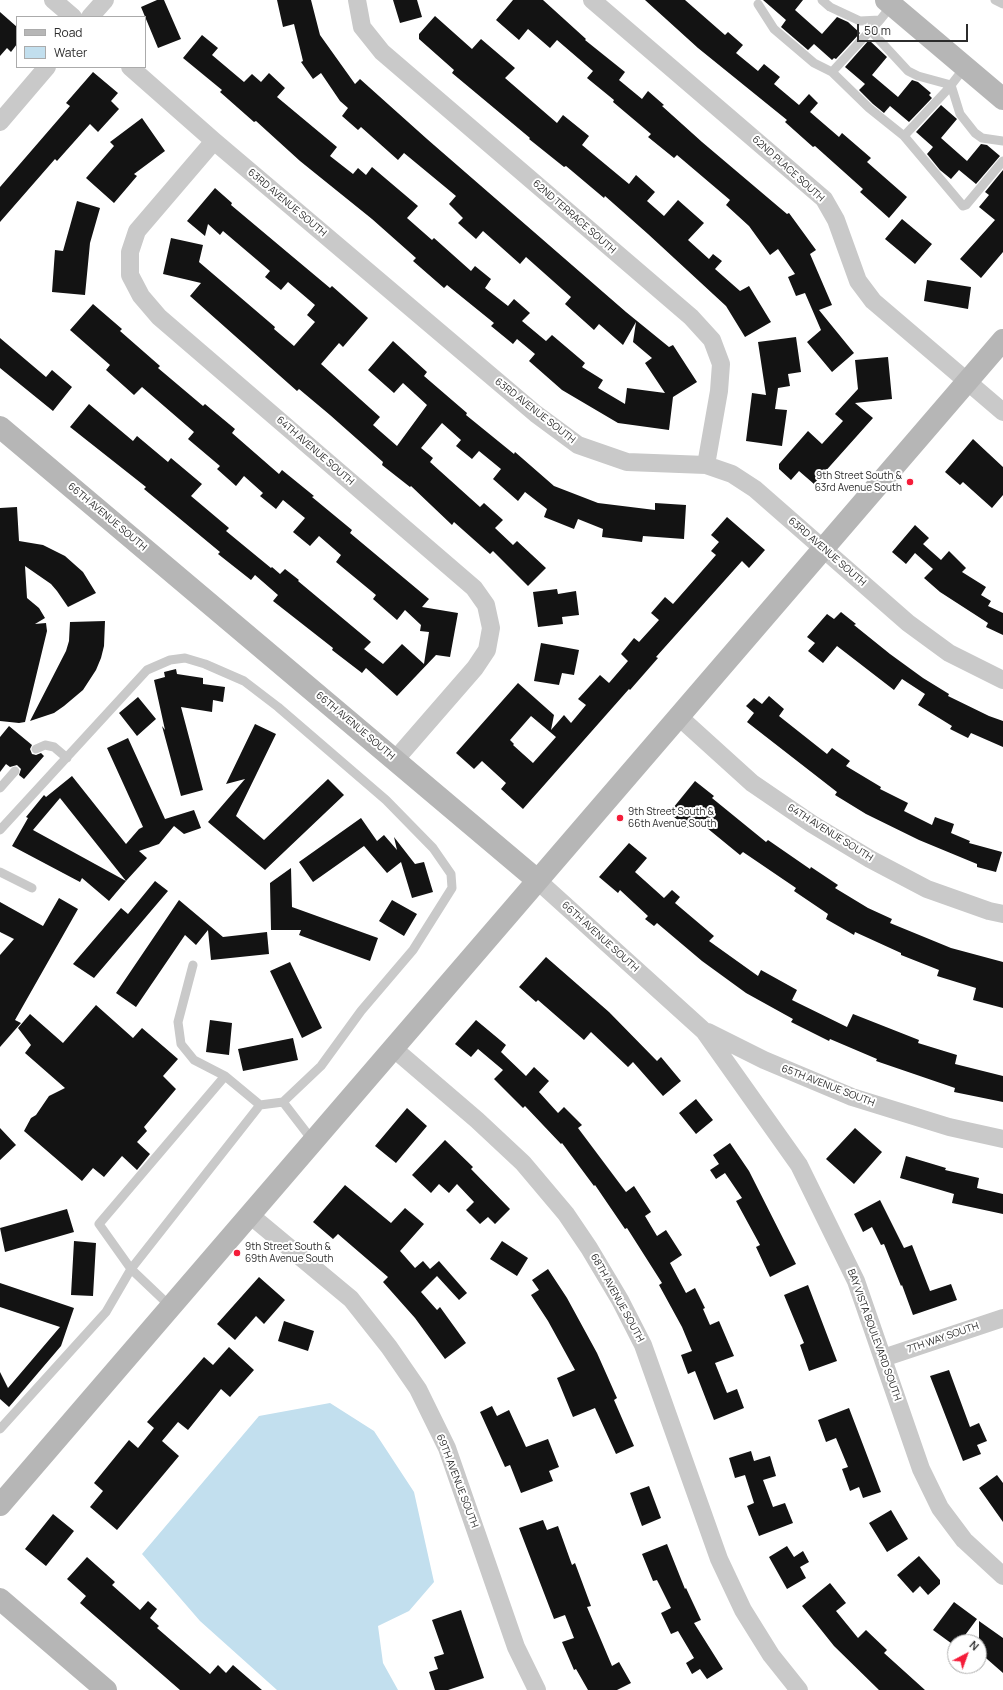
<!DOCTYPE html>
<html>
<head>
<meta charset="utf-8">
<style>
  body { margin:0 }
  #map { position:relative; width:1003px; height:1690px; overflow:hidden; background:#fff; font-family:Manrope,sans-serif }
  canvas { display:block }
  .legend { position:absolute; left:16px; top:16px; width:130px; height:52px; box-sizing:border-box; background:#fff; border:1px solid #ababab; margin:0; padding:5px 7px; list-style:none; font-size:12px; color:#2c2c2c }
  .legend li { display:flex; align-items:center; gap:8px; height:20px }
  .legend b { width:20px; border:1px solid #ababab }
  .north { position:absolute; left:947px; top:1634px; width:40px; height:40px; box-sizing:border-box; background:#fff; border:1px solid #ababab; border-radius:50%; rotate:41deg; font-size:11px; font-weight:700; line-height:16px; text-align:center; color:#2c2c2c }
  .north::after { content:''; display:block; margin:auto; width:14px; height:18px; background:#f51c39; clip-path:polygon(50% 0,100% 100%,50% 72%,0 100%) }
  .scale { position:absolute; left:857px; top:24px; width:111px; height:18px; box-sizing:border-box; border:2px solid #2c2c2c; border-top:0; padding-left:5px; font-size:12px; line-height:14px; white-space:nowrap; color:#2c2c2c; -webkit-text-stroke:3px #fff; paint-order:stroke }
</style>
</head>
<body>
<div id="map">
<canvas width="1003" height="1690"></canvas>
<ul class="legend">
<li><b style="height:5px;background:#b6b6b6"></b>Road</li>
<li><b style="height:11px;background:#c2dfee"></b>Water</li>
</ul>
<div class="north">N</div>
<div class="scale">50 m</div>
</div>
<script>
const context = document.querySelector('canvas').getContext('2d');
context.lineJoin = 'round';
function paint(path, color) {
  context.fillStyle = color;
  context.fill(path, 'evenodd');
}
function poly(rows) {
  const path = new Path2D();
  for (const r of rows) {
    path.moveTo(r[0], r[1]);
    for (let i = 2; i < r.length; i += 2) path.lineTo(r[i], r[i + 1]);
  }
  return path;
}
function stroke(path, color, width, dash) {
  context.strokeStyle = color;
  context.lineWidth = width;
  context.lineCap = dash ? 'butt' : 'round';
  context.setLineDash(dash || []);
  context.stroke(path);
}
function write(font, color, halo, rows, align = 'center') {
  context.font = font + ' Manrope,sans-serif';
  context.lineWidth = 4;
  context.setLineDash([]);
  context.textBaseline = 'middle';
  context.strokeStyle = halo;
  context.fillStyle = color;
  for (const [text, x, y, turn = 0] of rows) {
    context.save();
    context.translate(x, y);
    context.rotate((+turn || 0) * Math.PI / 180);
    context.textAlign = isNaN(turn) ? turn : align;
    if (halo) context.strokeText(text, 0, 0);
    context.fillText(text, 0, 0);
    context.restore();
  }
}
paint(poly([
  [330,1403,374,1431,414,1492,434,1582,409,1611,378,1626,383,1663,398,1690,277,1690,200,1621,142,1554,259,1416]
]), '#c2dfee');
paint(poly([
  [157,0,164,0,181,39,158,48,141,7],
  [277,0,311,0,320,35,355,84,360,79,427,139,626,312,669,347,673,345,697,382,673,397,669,430,618,423,562,390,529,361,535,354,517,339,513,344,491,326,494,323,447,285,444,288,413,261,416,258,372,219,300,161,256,121,254,122,220,92,222,90,183,58,202,35,218,48,212,55,244,82,252,74,261,82,269,73,285,88,277,97,337,147,330,156,353,174,358,168,366,175,372,167,418,206,407,218,432,240,434,238,471,271,475,266,491,279,485,288,508,306,514,299,530,313,522,321,546,341,552,335,585,363,582,367,603,380,598,388,625,404,627,388,665,393,645,363,652,358,633,342,636,322,623,345,599,324,594,330,565,304,571,297,526,257,520,264,483,231,476,239,458,223,463,218,449,204,456,196,404,153,398,160,361,127,358,130,342,116,348,108,340,101,321,73,313,79,301,62,303,61,294,24,283,27],
  [393,0,417,0,422,17,400,23],
  [513,0,543,0,586,39,585,40,625,72,619,80,642,99,648,91,664,105,662,106,702,142,787,214,789,213,816,250,810,254,832,305,819,310,854,353,832,372,807,342,821,330,805,293,796,296,788,277,795,274,778,249,770,255,749,226,726,205,730,200,677,155,674,158,648,137,651,134,613,102,614,100,587,78,593,71,557,40,550,48,528,29,519,40,496,20],
  [645,0,685,0,725,35,728,32,743,45,736,53,758,71,764,64,780,77,774,84,799,105,809,94,818,103,810,112,839,137,842,133,871,158,867,162,907,197,889,218,860,192,863,189,815,146,813,147,785,122,787,120,698,48],
  [763,0,803,0,795,10,822,34,837,17,848,22,860,33,836,59,834,58,832,60,814,44,808,50,781,27,786,20],
  [0,12,17,27,17,44,11,52,7,48,0,56],
  [435,16,472,49,481,39,515,68,505,78,557,123,563,115,589,136,582,145,629,184,636,175,655,192,647,201,664,216,678,200,704,223,688,240,709,259,713,254,722,261,715,269,740,291,749,286,771,322,745,337,726,306,648,234,605,196,604,198,566,166,564,167,529,139,530,138,452,73,454,70,419,39,419,34],
  [869,40,887,57,872,75,898,97,912,80,918,82,931,93,929,95,932,98,909,122,890,106,884,113,873,104,859,90,865,84,845,67],
  [93,72,118,93,111,101,119,109,98,132,90,124,57,161,55,159,0,222,0,187,70,106,66,103],
  [941,105,957,119,941,138,967,161,981,144,987,145,1000,156,976,184,959,170,951,179,940,170,927,154,933,147,916,132],
  [142,118,165,151,134,174,137,176,114,203,86,178,114,146,110,142],
  [1003,170,1003,252,981,278,960,259,995,220,979,207,989,195,985,192],
  [215,188,232,203,231,205,287,252,330,288,332,286,368,318,343,347,339,343,321,364,380,417,373,425,397,446,427,405,403,383,394,393,368,370,393,341,427,372,424,376,467,413,466,415,514,454,515,452,554,486,598,503,655,510,655,503,686,505,684,539,643,536,642,542,602,537,603,529,578,519,574,529,544,517,547,509,525,492,518,501,493,479,501,469,479,451,472,459,456,446,461,440,442,423,421,448,433,458,430,462,480,507,484,503,503,520,495,528,513,545,517,541,546,568,528,586,493,551,490,554,454,522,452,525,411,486,410,487,382,465,383,462,330,415,299,389,297,391,190,296,201,283,163,274,171,238,203,245,199,262,275,327,274,329,294,346,315,322,307,315,315,305,288,282,281,290,265,277,270,271,223,231,220,235,208,224,205,236,187,221],
  [77,201,100,208,90,243,85,295,52,292,55,250,63,251],
  [902,219,932,244,915,264,885,239],
  [927,280,971,287,968,309,924,301],
  [93,304,122,329,120,331,160,366,158,368,203,406,205,404,235,429,232,433,279,474,282,470,314,496,312,497,352,530,350,533,429,599,422,607,458,613,450,657,436,655,397,696,366,668,362,673,332,650,333,648,273,601,278,595,255,575,251,580,218,554,220,552,144,489,146,487,70,427,89,404,133,441,137,436,168,462,171,458,202,484,191,496,229,528,226,531,271,568,272,567,280,574,285,569,299,580,298,581,371,642,364,649,383,664,402,644,424,664,429,632,420,631,421,625,405,610,397,620,373,599,376,595,336,562,341,555,319,536,310,546,293,532,305,518,283,500,276,509,260,496,263,493,244,476,236,486,217,469,220,466,188,439,194,432,142,387,134,395,106,370,110,365,70,330],
  [796,337,801,372,788,374,790,386,778,388,775,409,787,410,782,446,746,441,752,393,766,395,758,342],
  [0,338,46,377,52,370,72,387,53,411,0,368],
  [888,357,892,399,855,403,873,418,814,484,799,471,791,480,779,469,779,464,808,431,822,444,843,421,835,414,858,389,855,360],
  [973,439,1003,467,1003,495,992,508,963,482,960,485,945,472],
  [17,507,19,541,43,545,65,556,83,572,96,593,68,607,57,591,51,584,25,566,27,598,39,608,45,618,35,624,46,623,47,631,25,722,19,723,0,721,0,508],
  [727,517,765,550,749,568,742,561,656,657,658,658,630,690,629,689,523,809,501,789,506,783,482,761,474,769,456,753,518,683,554,715,551,730,564,715,571,723,586,705,578,699,600,675,609,683,628,661,621,654,634,638,639,642,659,620,651,613,665,597,673,604,716,555,711,551,719,542,711,535],
  [531,716,556,737,533,763,513,745,514,744,510,740],
  [915,525,929,538,923,544,941,560,949,551,966,568,962,572,986,587,981,595,991,601,988,606,1003,613,1003,635,986,627,988,623,940,592,924,578,933,569,915,553,906,564,892,552],
  [557,589,558,594,576,591,579,615,562,617,563,624,538,627,533,592],
  [841,612,856,624,854,625,890,654,923,678,949,694,948,696,989,716,1003,721,1003,747,971,733,968,738,950,729,952,726,918,705,925,694,902,679,894,690,837,646,823,663,808,651,815,643,807,637,827,614,834,619],
  [105,621,104,646,101,658,96,670,83,690,64,706,54,713,30,721,66,651,69,641,70,622],
  [541,643,579,650,574,675,562,673,559,685,534,681],
  [176,669,177,674,203,678,203,684,225,687,223,702,213,700,212,712,181,707,203,790,181,796,162,726,165,730,154,680,165,677,164,672],
  [769,696,784,709,779,716,827,754,832,748,850,761,846,766,881,787,880,789,908,803,904,811,932,825,935,817,954,824,951,833,970,841,969,843,1002,852,996,872,977,867,977,864,919,840,866,814,835,795,837,792,747,722,754,713,746,706,754,698,762,704],
  [138,697,156,719,137,736,119,713],
  [255,724,276,734,236,816,264,840,328,779,344,795,265,870,208,822,245,779,226,784],
  [9,726,32,745,30,749,32,754,36,755,41,753,44,756,24,779,19,775,21,769,17,765,10,767,6,764,0,772,0,737],
  [128,738,165,819,194,810,201,828,184,834,174,826,159,844,139,851,147,858,126,881,60,798,33,830,126,881,109,901,82,878,80,882,12,846,28,818,26,817,44,795,46,797,72,776,126,844,139,829,143,827,107,748],
  [695,781,714,796,712,798,766,842,768,840,810,869,811,867,838,885,835,888,868,908,892,919,890,923,951,948,1003,962,1003,1008,973,1000,976,988,937,976,939,970,901,955,901,953,855,932,854,935,826,919,828,914,794,891,796,888,743,852,740,855,696,819,688,828,669,813],
  [361,818,377,841,384,835,397,850,394,837,415,864,424,862,433,892,412,898,401,862,387,873,364,846,313,882,299,862],
  [629,843,647,858,635,872,664,898,672,890,680,897,675,903,714,936,709,941,758,976,761,970,797,990,792,1000,847,1027,853,1014,919,1040,918,1043,957,1055,955,1064,1003,1076,1003,1102,954,1092,955,1088,876,1061,877,1059,830,1039,829,1041,791,1022,793,1019,746,993,702,961,657,923,654,926,645,919,648,916,620,890,618,893,599,877],
  [291,868,292,907,378,938,370,961,299,935,301,930,271,930,270,883],
  [155,881,168,891,94,978,73,964,121,908,128,914],
  [59,898,78,909,15,1020,21,1023,0,1047,0,955,14,939,0,932,0,902,43,926],
  [179,900,223,937,267,932,269,954,211,960,208,930,196,945,185,935,136,1007,116,993],
  [392,900,417,914,404,936,379,921],
  [546,957,609,1012,657,1061,661,1057,681,1081,663,1096,633,1062,628,1067,591,1032,584,1040,538,1000,536,1002,519,987],
  [290,962,322,1028,302,1038,270,971],
  [96,1005,133,1038,142,1028,178,1059,163,1076,176,1089,144,1127,147,1131,137,1142,150,1154,137,1170,122,1156,104,1177,93,1168,82,1181,24,1131,31,1118,36,1115,49,1096,65,1088,25,1053,31,1045,18,1028,30,1014,63,1043],
  [210,1020,232,1023,229,1055,206,1052],
  [476,1020,506,1045,501,1052,526,1076,534,1067,549,1081,539,1092,558,1113,564,1107,582,1125,578,1128,626,1192,634,1186,651,1212,645,1216,657,1236,666,1230,682,1255,670,1263,686,1293,695,1288,705,1308,703,1309,710,1325,719,1321,734,1356,715,1363,727,1393,737,1389,744,1408,714,1420,695,1371,688,1374,681,1355,692,1351,682,1327,659,1285,662,1283,627,1228,625,1229,595,1185,594,1186,562,1143,561,1144,525,1106,523,1108,494,1079,503,1070,478,1049,471,1057,455,1044],
  [293,1038,298,1060,243,1071,238,1049],
  [696,1099,713,1120,696,1134,679,1113],
  [407,1108,427,1126,396,1163,375,1146],
  [0,1128,16,1145,0,1160],
  [855,1128,882,1152,854,1184,826,1159],
  [445,1140,473,1167,471,1169,510,1209,495,1224,488,1217,480,1224,466,1210,474,1202,457,1184,449,1193,439,1184,431,1193,412,1175],
  [730,1143,749,1171,796,1264,770,1277,756,1247,760,1245,736,1201,742,1198,725,1173,716,1179,710,1170,719,1164,713,1155],
  [906,1156,946,1168,945,1170,979,1178,977,1188,1003,1194,1003,1214,952,1203,954,1194,900,1178],
  [345,1185,391,1223,405,1208,424,1224,400,1251,415,1268,423,1261,430,1269,439,1261,467,1293,459,1300,437,1276,421,1292,437,1310,440,1307,466,1343,445,1359,415,1318,383,1282,388,1277,338,1234,333,1239,313,1222],
  [880,1200,904,1248,912,1245,930,1291,951,1284,957,1300,913,1315,902,1285,901,1286,884,1244,881,1245,872,1227,863,1232,854,1214],
  [67,1209,74,1232,5,1252,0,1228],
  [74,1241,96,1243,93,1296,71,1295],
  [502,1241,528,1258,517,1276,490,1259],
  [548,1269,567,1298,597,1353,617,1398,614,1400,634,1446,616,1454,595,1408,573,1417,557,1378,575,1370,548,1321,531,1295,539,1290,532,1280],
  [259,1277,285,1300,264,1324,256,1316,235,1340,217,1324],
  [0,1283,74,1308,61,1346,9,1407,0,1399,0,1372,8,1388,60,1327,0,1307],
  [808,1285,837,1361,809,1371,800,1345,804,1343,784,1295],
  [284,1321,314,1331,308,1351,278,1341],
  [229,1347,254,1370,230,1397,221,1389,188,1430,178,1422,162,1441,179,1456,117,1530,90,1507,103,1491,94,1483,129,1440,138,1448,154,1428,147,1422,204,1357,213,1365],
  [949,1370,970,1427,979,1423,987,1441,977,1445,981,1454,963,1461,930,1376],
  [492,1406,497,1416,509,1410,526,1447,548,1439,559,1467,549,1471,553,1481,521,1493,510,1465,505,1467,480,1412],
  [849,1408,881,1492,863,1498,859,1487,850,1491,842,1469,848,1467,836,1438,826,1442,818,1420],
  [751,1451,754,1461,770,1456,776,1476,763,1480,773,1507,785,1503,793,1523,759,1536,747,1506,754,1503,745,1475,735,1478,729,1458],
  [997,1475,1003,1483,1003,1522,979,1488],
  [649,1486,661,1518,642,1526,630,1493],
  [891,1510,908,1539,887,1552,869,1523],
  [53,1514,74,1531,46,1566,25,1549],
  [543,1520,547,1530,558,1526,572,1565,575,1563,591,1606,587,1607,612,1666,619,1662,631,1683,617,1690,588,1690,576,1669,574,1670,562,1642,574,1638,565,1615,554,1619,519,1528],
  [667,1544,685,1589,686,1588,701,1620,694,1623,723,1669,707,1679,700,1669,692,1674,686,1663,694,1658,678,1631,671,1634,661,1613,671,1608,657,1580,653,1581,642,1554],
  [787,1546,794,1557,803,1551,809,1562,800,1567,806,1578,787,1589,769,1557],
  [919,1556,940,1580,940,1584,928,1595,920,1586,913,1593,897,1575],
  [87,1557,115,1582,112,1585,140,1610,148,1601,157,1609,150,1618,159,1626,157,1628,210,1674,218,1665,226,1673,233,1665,262,1690,180,1690,80,1603,86,1596,67,1579],
  [830,1583,846,1603,836,1611,858,1638,866,1630,887,1650,884,1653,925,1690,879,1690,834,1646,802,1606],
  [954,1602,977,1619,960,1642,955,1642,955,1646,933,1630],
  [461,1610,484,1678,448,1690,435,1690,429,1672,438,1669,434,1657,444,1654,432,1620],
  [979,1621,1003,1638,1003,1673,979,1652]
]), '#131313');
stroke(poly([
  [822,0,830,7,860,21,880,20],
  [995,0,1003,4],
  [758,4,774,29,814,63,832,72,869,108,904,136,963,206,966,205,1003,161],
  [871,31,908,71,918,76,951,85,960,114,975,133,982,138,1003,141],
  [832,72,880,20,892,5],
  [904,136,948,89,965,67],
  [36,749,45,745,54,747,67,758],
  [0,788,15,771],
  [0,830,147,670,170,660,185,658,205,664,244,681,278,707,386,800,433,848,451,874,452,888,413,950,361,1011,321,1066,283,1102,260,1105,131,1269,106,1312,0,1429],
  [0,872,32,888],
  [193,965,178,1022,181,1044,194,1060,225,1076,260,1105],
  [283,1102,313,1141],
  [171,1307,131,1269,99,1224,225,1076]
]), '#c9c9c9', 9);
stroke(poly([
  [53,0,73,17],
  [357,0,362,27,382,52,691,317,712,340,721,364,719,391,706,465],
  [592,0,824,199,836,220,858,281,873,301,1003,412],
  [90,17,105,0],
  [130,67,214,141,536,414,578,445,627,462,706,465,732,474,755,489,908,623,949,653,1003,680],
  [0,122,47,67],
  [214,141,137,231,130,252,130,275,141,296,159,317,474,588,486,605,491,628,487,650,475,668,395,760],
  [678,716,752,783,812,824,870,859,927,889,989,911,1003,914],
  [537,880,704,1031,799,1165,856,1281,921,1469,940,1508,964,1540,1003,1576],
  [708,1032,764,1060,852,1097,949,1127,1003,1139],
  [393,1048,477,1120,523,1163,566,1214,589,1248,620,1300,643,1345,719,1559,743,1610,771,1655,799,1690],
  [250,1215,351,1299,389,1347,418,1389,447,1448,516,1647,537,1690],
  [883,1358,1003,1318]
]), '#c9c9c9', 18);
stroke(poly([
  [886,0,1003,99],
  [0,427,537,880],
  [0,1505,1003,340],
  [0,1599,106,1690]
]), '#b6b6b6', 22);
for (const [x, y, r, color] of [
  [910,482,4,"#f51c39"],
  [620,818,4,"#f51c39"],
  [237,1253,4,"#f51c39"]
]) {
  const dot = new Path2D();
  dot.arc(x, y, r, 0, 2 * Math.PI);
  context.fillStyle = color;
  context.fill(dot);
  stroke(dot, '#fff', 1.5);
}
write('10px', '#2c2c2c', '#fff', [
  ["62ND PLACE SOUTH",788,169,42],
  ["63RD AVENUE SOUTH",287,203,40],
  ["62ND TERRACE SOUTH",574,217,41],
  ["63RD AVENUE SOUTH",535,411,38],
  ["64TH AVENUE SOUTH",315,451,41],
  ["66TH AVENUE SOUTH",107,517,40],
  ["63RD AVENUE SOUTH",827,552,41],
  ["66TH AVENUE SOUTH",355,726,40],
  ["64TH AVENUE SOUTH",830,833,32],
  ["66TH AVENUE SOUTH",600,937,42],
  ["65TH AVENUE SOUTH",828,1086,21],
  ["68TH AVENUE SOUTH",617,1298,61],
  ["BAY VISTA BOULEVARD SOUTH",874,1335,70],
  ["7TH WAY SOUTH",943,1338,-19],
  ["69TH AVENUE SOUTH",457,1481,69]
]);
write('10px', '#2c2c2c', '#fff', [
  ["9th Street South &",902,476,"right"],
  ["63rd Avenue South",902,488,"right"],
  ["9th Street South &",628,812],
  ["66th Avenue South",628,824],
  ["9th Street South &",245,1247],
  ["69th Avenue South",245,1259]
], 'left');
</script>
</body>
</html>
